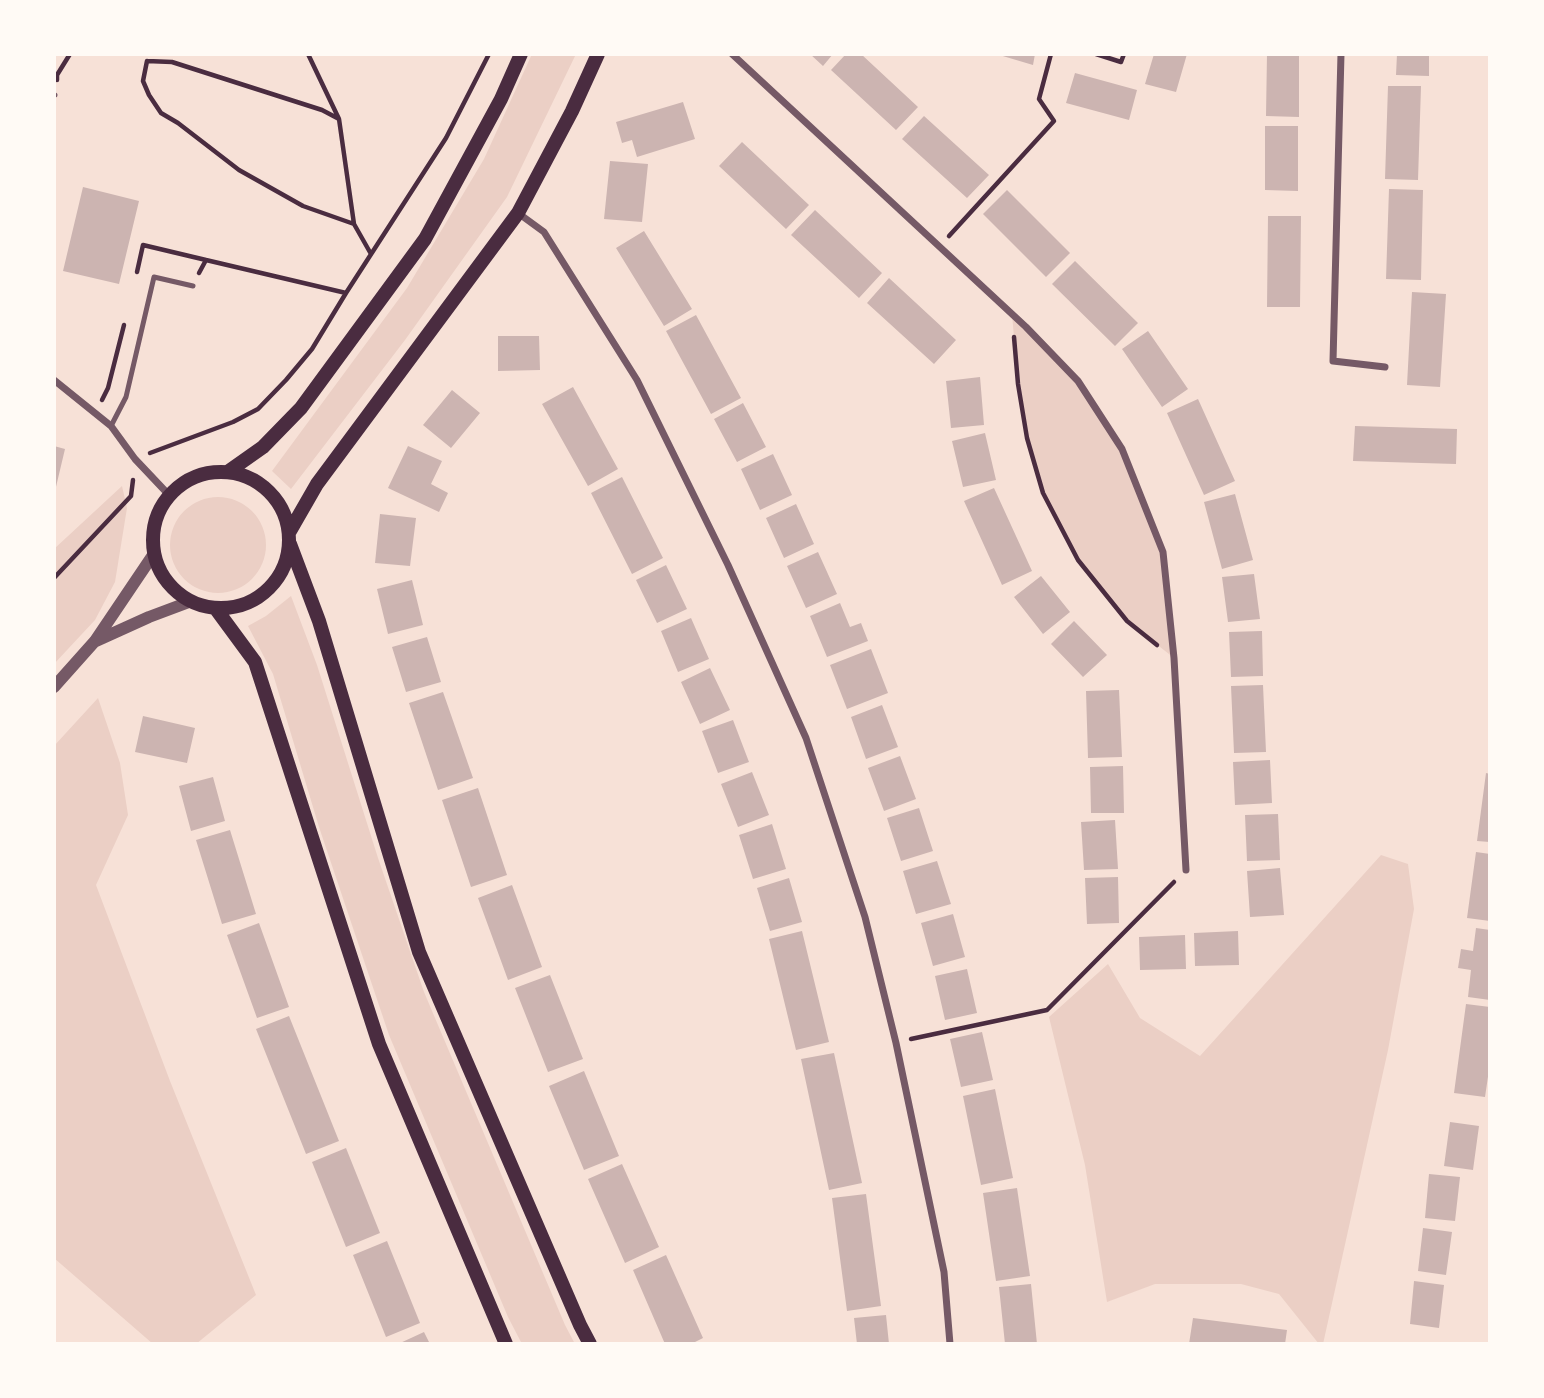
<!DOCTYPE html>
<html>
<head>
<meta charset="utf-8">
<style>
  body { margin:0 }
  #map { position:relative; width:1544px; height:1398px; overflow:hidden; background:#f7e1d7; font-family:Roboto,sans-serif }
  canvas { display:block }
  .frame { position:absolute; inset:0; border:56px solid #fffaf5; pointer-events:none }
</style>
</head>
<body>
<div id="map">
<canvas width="1544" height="1398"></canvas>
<div class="frame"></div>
</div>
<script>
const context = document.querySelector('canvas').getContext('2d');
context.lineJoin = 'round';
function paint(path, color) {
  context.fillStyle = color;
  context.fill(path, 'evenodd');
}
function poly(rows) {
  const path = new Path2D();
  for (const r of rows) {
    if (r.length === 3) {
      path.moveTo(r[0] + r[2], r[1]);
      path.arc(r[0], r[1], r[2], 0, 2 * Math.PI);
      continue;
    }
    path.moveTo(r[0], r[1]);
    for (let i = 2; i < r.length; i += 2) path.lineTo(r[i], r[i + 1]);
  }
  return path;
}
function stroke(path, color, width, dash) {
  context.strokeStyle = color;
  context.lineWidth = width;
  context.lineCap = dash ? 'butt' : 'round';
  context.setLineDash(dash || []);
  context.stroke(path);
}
paint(poly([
  [532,54,576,54,507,197,405,340,291,489,272,471,407,288,484,159],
  [1012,314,1078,381,1122,449,1163,552,1174,658,1127,621,1078,560,1043,493,1027,438,1018,384],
  [122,486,127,508,115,582,95,620,54,664,54,549],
  [218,545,48],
  [291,596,317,665,378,858,424,992,565,1325,575,1344,522,1344,508,1317,389,1035,319,827,273,674,248,626,266,616],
  [98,698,120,763,128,815,96,885,170,1081,256,1295,196,1344,153,1344,54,1258,54,746],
  [1381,855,1408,864,1414,909,1388,1050,1323,1344,1319,1344,1279,1294,1241,1284,1155,1284,1107,1302,1085,1165,1049,1017,1108,964,1140,1018,1200,1056]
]), '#ebcfc5');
paint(poly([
  [810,54,833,54,823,66],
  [846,54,861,54,918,107,896,130,831,70],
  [996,54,1035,54,1033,65],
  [1154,54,1187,54,1176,92,1145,84],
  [1267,54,1299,54,1299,117,1266,116],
  [1397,54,1429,54,1429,76,1396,75],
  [1075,73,1137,90,1129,120,1066,103],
  [1388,86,1421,86,1418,180,1385,179],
  [683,102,695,139,637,157,632,140,622,143,616,122],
  [924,116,989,175,967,198,902,139],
  [1265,126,1298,126,1298,191,1265,190],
  [742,142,809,205,786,229,719,166],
  [610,161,648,164,642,222,604,219],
  [83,187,139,201,119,284,63,271],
  [1389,189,1423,190,1421,280,1386,279],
  [1007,190,1070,253,1046,277,983,214],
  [815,210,882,273,859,298,791,235],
  [1268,216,1301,216,1300,307,1267,307],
  [644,231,692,309,664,326,616,248],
  [1075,261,1138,323,1115,346,1052,284],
  [889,278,956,340,934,364,867,303],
  [1412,292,1446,294,1440,387,1407,385],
  [696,315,741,398,711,414,666,331],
  [1148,331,1188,389,1162,407,1122,349],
  [498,336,539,336,540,370,498,371],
  [980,377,984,425,951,428,946,381],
  [573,387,618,469,588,486,542,404],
  [452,390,480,413,451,448,423,425],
  [1198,399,1235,481,1204,495,1167,413],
  [743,403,766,447,737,462,714,419],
  [1355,426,1457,429,1456,464,1353,461],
  [985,433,996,480,963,487,952,441],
  [54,446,65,449,55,491,54,491],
  [408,446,442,461,431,484,448,493,439,512,388,488],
  [773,454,792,495,760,510,741,469],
  [622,477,663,558,632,574,591,493],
  [994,488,1032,571,1002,585,964,501],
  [1235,494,1253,560,1222,569,1204,502],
  [796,504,814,544,784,558,766,518],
  [380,514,416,518,410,566,375,563],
  [818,552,837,594,806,608,787,566],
  [666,565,687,609,657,623,636,580],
  [1254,574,1260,619,1228,622,1222,577],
  [1041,576,1070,612,1043,634,1014,597],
  [412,580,423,625,388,634,377,589],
  [840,603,850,627,861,623,868,641,827,657,810,616],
  [691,618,709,659,678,672,661,631],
  [1074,621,1107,655,1083,677,1051,644],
  [1262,631,1263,676,1231,677,1229,632],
  [427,637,441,682,406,692,392,647],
  [871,649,888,693,847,709,830,665],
  [710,668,730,710,700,724,681,682],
  [1263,685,1266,752,1234,753,1231,686],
  [1119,690,1122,757,1088,758,1086,691],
  [443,692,473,778,438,790,409,703],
  [882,705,898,747,866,759,851,717],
  [143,716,195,728,187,763,135,752],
  [733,720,749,762,718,773,702,731],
  [900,756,916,799,884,811,868,768],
  [1270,760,1272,803,1235,805,1233,762],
  [1123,766,1124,813,1091,813,1090,767],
  [752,772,769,815,738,827,721,784],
  [1486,773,1490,774,1490,842,1477,841],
  [213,777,225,821,191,831,179,786],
  [478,788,507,875,471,887,442,800],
  [919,808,933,851,901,861,887,818],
  [1278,814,1280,860,1247,861,1245,815],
  [1115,820,1118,869,1084,870,1081,822],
  [772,824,786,869,753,879,739,835],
  [230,830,256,914,222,924,196,840],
  [1476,852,1490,854,1490,921,1467,918],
  [937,861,951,904,916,914,903,871],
  [1280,868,1284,915,1250,917,1247,871],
  [1118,877,1119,923,1087,924,1085,878],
  [789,878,802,922,770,931,757,888],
  [512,885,542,967,508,980,478,898],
  [953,914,965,957,933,966,921,923],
  [259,923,289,1007,257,1018,227,935],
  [1476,928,1490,930,1490,1000,1468,997,1471,970,1458,968,1461,949,1473,951],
  [802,931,829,1042,796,1050,769,939],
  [1238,931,1239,965,1195,966,1194,933],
  [1185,935,1186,969,1140,970,1139,937],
  [967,969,977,1013,945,1020,935,976],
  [550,975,583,1059,548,1072,515,988],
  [1466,1004,1490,1007,1490,1063,1485,1097,1454,1093],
  [289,1016,339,1141,306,1154,256,1029],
  [982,1032,993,1080,961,1087,950,1039],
  [834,1053,862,1183,829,1190,801,1059],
  [584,1071,619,1156,584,1170,549,1086],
  [995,1089,1013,1178,981,1185,963,1096],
  [1450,1122,1479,1126,1473,1170,1444,1166],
  [346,1148,380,1233,346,1247,312,1162],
  [622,1164,659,1247,625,1263,588,1179],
  [1429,1174,1460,1177,1455,1221,1425,1218],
  [1017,1188,1030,1276,996,1281,983,1193],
  [866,1194,881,1306,847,1311,832,1198],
  [1423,1228,1452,1232,1446,1275,1418,1271],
  [387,1241,420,1323,386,1337,353,1255],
  [666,1255,703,1338,691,1344,665,1344,633,1270],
  [1414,1281,1444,1285,1439,1328,1410,1324],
  [1031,1284,1037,1344,1005,1344,999,1287],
  [886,1315,889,1344,857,1344,854,1318],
  [1193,1318,1287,1330,1285,1344,1189,1344],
  [424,1332,430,1344,398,1344]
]), '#ccb4b1');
stroke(poly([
  [308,54,339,119],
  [1096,54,1121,62,1124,54],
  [147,61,172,62,322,110,339,119,354,224,303,206,239,170,178,123,161,113,149,95,143,81,147,61],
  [57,80,57,75,70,54],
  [354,224,371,254],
  [949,236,1054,121,1039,99,1051,54],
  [137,272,143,245,206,260],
  [199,273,206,260,346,293],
  [1014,337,1018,384,1027,438,1043,493,1078,560,1127,621,1157,645],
  [102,400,108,388,124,325],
  [150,453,233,422,258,409,286,380,312,349,346,293,446,138,489,54],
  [54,578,131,496,133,480],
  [911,1039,1047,1010,1174,882]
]), '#4a2c40', 4.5);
stroke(poly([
  [54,95,55,95],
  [111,426,126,397,154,277,193,286]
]), '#755966', 5);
stroke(poly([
  [732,54,1026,327,1078,381,1122,449,1163,552,1174,658,1186,870],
  [1341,54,1333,361,1385,367],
  [518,213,544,232,637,380,728,565,806,738,865,917,896,1043,944,1272,950,1344],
  [54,380,111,426,135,459,169,495]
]), '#755966', 7);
stroke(poly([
  [96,641,149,617,189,602],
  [54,687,95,641,153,555]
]), '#755966', 12);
stroke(poly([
  [229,471,263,447,301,408,425,239,501,99,521,54],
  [221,540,68],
  [290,531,317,484,518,213,572,111,598,54],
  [290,544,319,621,419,952,580,1325,590,1344],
  [216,609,255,662,379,1044,506,1344]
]), '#4a2c40', 14);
</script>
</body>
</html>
